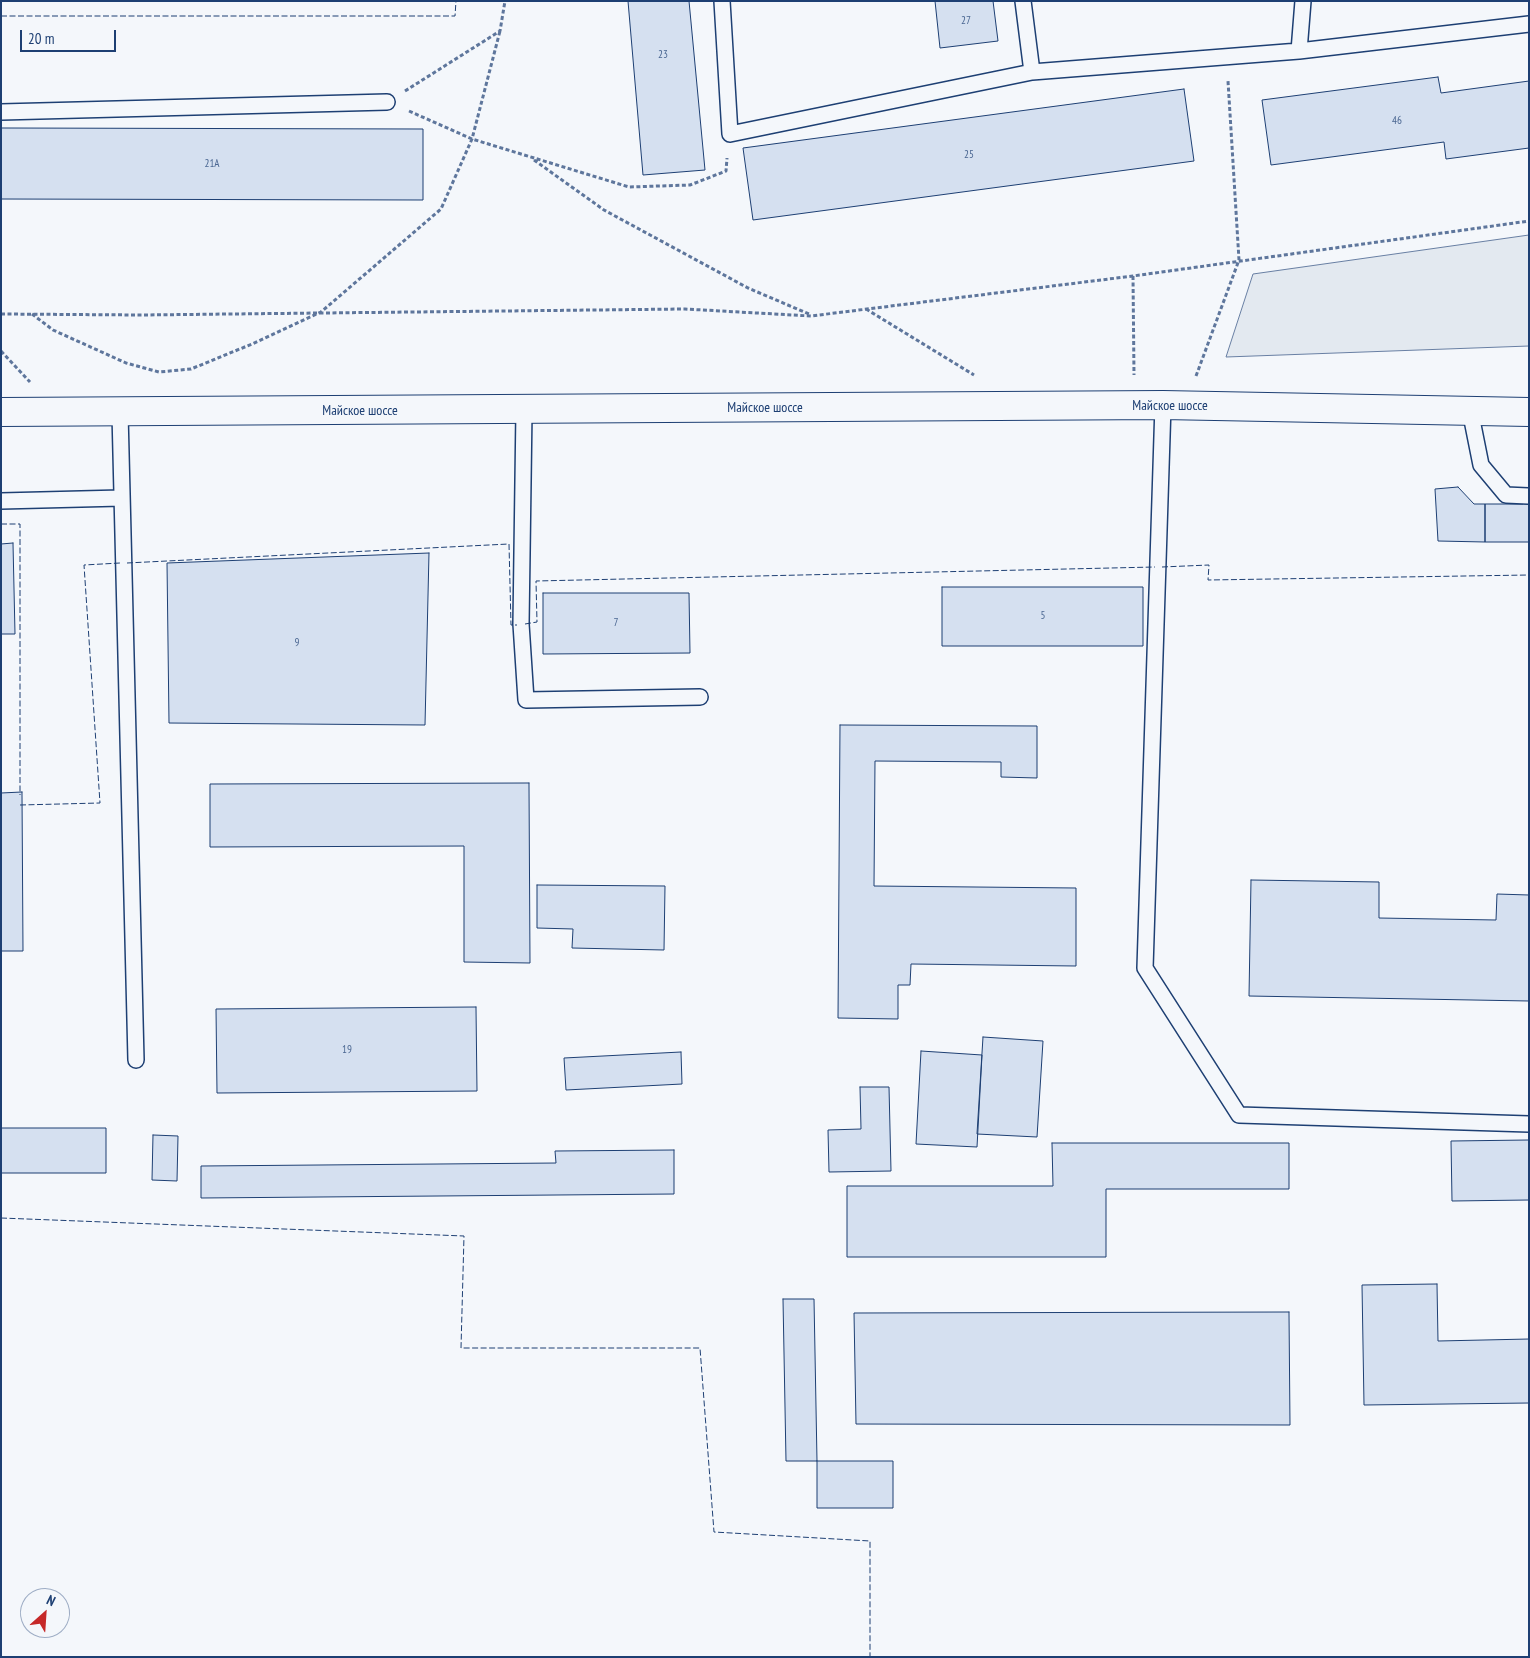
<!DOCTYPE html>
<html>
<head>
<meta charset="utf-8">
<style>
  body { margin:0 }
  #map { position:relative; width:1530px; height:1658px; overflow:hidden; background:#f4f7fb; font-family:"PT Sans Narrow",sans-serif }
  canvas { display:block }
  .frame { position:absolute; inset:0; border:2px solid #1d3f73; pointer-events:none }
  .north { position:absolute; left:20px; top:1588px; width:50px; height:50px; box-sizing:border-box; background:#f4f7fb; border:1px solid #9eadc5; border-radius:50%; rotate:26deg; font-size:14px; font-weight:700; line-height:20px; text-align:center; color:#1d3f73 }
  .north::after { content:''; display:block; margin:auto; width:18px; height:22px; background:#c62828; clip-path:polygon(50% 0,100% 100%,50% 72%,0 100%) }
  .scale { position:absolute; left:20px; top:30px; width:96px; height:22px; box-sizing:border-box; border:2px solid #1d3f73; border-top:0; padding-left:6px; font-size:15px; line-height:18px; white-space:nowrap; color:#1d3f73; -webkit-text-stroke:4px #f4f7fb; paint-order:stroke }
</style>
</head>
<body>
<div id="map">
<canvas width="1530" height="1658"></canvas>
<div class="frame"></div>
<div class="north">N</div>
<div class="scale">20 m</div>
</div>
<script>
const context = document.querySelector('canvas').getContext('2d');
context.lineJoin = 'round';
function paint(path, color) {
  context.fillStyle = color;
  context.fill(path, 'evenodd');
}
function poly(rows) {
  const path = new Path2D();
  for (const r of rows) {
    path.moveTo(r[0], r[1]);
    for (let i = 2; i < r.length; i += 2) path.lineTo(r[i], r[i + 1]);
  }
  return path;
}
function stroke(path, color, width, dash) {
  context.strokeStyle = color;
  context.lineWidth = width;
  context.lineCap = dash ? 'butt' : 'round';
  context.setLineDash(dash || []);
  context.stroke(path);
}
function write(font, color, halo, rows, align = 'center') {
  context.font = font + ' "PT Sans Narrow",sans-serif';
  context.lineWidth = 4;
  context.setLineDash([]);
  context.textBaseline = 'middle';
  context.strokeStyle = halo;
  context.fillStyle = color;
  for (const [text, x, y, turn = 0] of rows) {
    context.save();
    context.translate(x, y);
    context.rotate((+turn || 0) * Math.PI / 180);
    context.textAlign = isNaN(turn) ? turn : align;
    if (halo) context.strokeText(text, 0, 0);
    context.fillText(text, 0, 0);
    context.restore();
  }
}
const green = poly([
  [1529,235,1529,346,1226,357,1253,274,1529,235]
]);
paint(green, '#e3e9f0');
stroke(green, '#687fa3', 1);
const building = poly([
  [628,1,689,1,705,170,643,175,628,1],
  [935,1,993,1,998,41,940,48,935,1],
  [1438,77,1441,93,1529,81,1529,148,1446,159,1444,142,1271,165,1262,100,1438,77],
  [1184,89,1194,161,753,220,743,148,1184,89],
  [1,128,423,129,423,200,1,199,1,128],
  [1458,487,1474,504,1485,504,1485,542,1438,541,1435,489,1458,487],
  [1529,495,1529,542,1485,542,1485,504,1523,504,1529,495],
  [13,543,15,634,1,634,1,544,13,543],
  [429,553,425,725,169,723,167,563,429,553],
  [942,587,1143,587,1143,646,942,646,942,587],
  [543,593,689,593,690,653,543,654,543,593],
  [840,725,1037,726,1037,778,1001,777,1001,762,875,761,874,886,1076,888,1076,966,911,964,910,985,898,985,898,1019,838,1018,840,725],
  [529,783,530,963,464,962,464,846,210,847,210,784,529,783],
  [22,792,23,951,1,951,1,793,22,792],
  [1251,880,1379,882,1379,918,1496,920,1497,894,1529,895,1529,1001,1249,996,1251,880],
  [537,885,665,886,664,950,572,948,573,929,537,928,537,885],
  [476,1007,477,1091,217,1093,216,1009,476,1007],
  [983,1037,1043,1041,1037,1137,977,1134,983,1037],
  [921,1051,982,1055,977,1147,916,1144,921,1051],
  [681,1052,682,1084,566,1090,564,1058,681,1052],
  [860,1087,889,1087,891,1171,829,1172,828,1130,861,1129,860,1087],
  [1,1128,106,1128,106,1173,1,1173,1,1128],
  [153,1135,178,1136,177,1181,152,1180,153,1135],
  [1529,1140,1529,1200,1452,1201,1451,1141,1529,1140],
  [1052,1143,1289,1143,1289,1189,1106,1189,1106,1257,847,1257,847,1186,1053,1186,1052,1143],
  [674,1150,674,1194,201,1198,201,1166,556,1163,555,1151,674,1150],
  [1437,1284,1438,1341,1529,1339,1529,1403,1364,1405,1362,1285,1437,1284],
  [783,1299,814,1299,817,1461,786,1461,783,1299],
  [1289,1312,1290,1425,856,1424,854,1313,1289,1312],
  [817,1461,893,1461,893,1508,817,1508,817,1461]
]);
paint(building, '#d5e0f0');
stroke(building, '#1d3f73', 1);
const lane = poly([
  [722,1,730,134,1032,72,1299,51,1529,24],
  [1023,1,1032,72],
  [1299,51,1303,1],
  [1,112,387,102],
  [1163,405,1145,968,1239,1115,1529,1124],
  [524,410,521,624,526,700,700,697],
  [1470,410,1481,465,1506,495,1528,496],
  [120,413,136,1060],
  [1,501,121,498]
]);
const secondary = poly([
  [1,412,1163,405,1529,412]
]);
stroke(lane, '#1d3f73', 18);
stroke(secondary, '#1d3f73', 30);
stroke(poly([
  [405,91,500,31,505,1],
  [409,111,472,139,629,187,690,185,726,171,727,158],
  [534,160,604,210,748,288,809,314],
  [1133,276,1134,375],
  [866,309,974,375],
  [1,314,140,315,685,309,811,316,1133,276,1529,221],
  [32,314,53,330,126,363,159,372,191,369,252,344,321,312,441,209,472,139,500,31],
  [1,351,30,382],
  [1196,376,1239,260,1228,81]
]), '#5e769c', 3, [4, 2.5]);
stroke(lane, '#f4f7fb', 15);
stroke(secondary, '#f4f7fb', 28);
stroke(poly([
  [1,16,455,16,456,1],
  [1,524,20,524,20,795],
  [127,563,509,544,511,625,517,625],
  [1162,567,1209,565,1208,580,1529,575],
  [525,624,537,622,536,581,1155,567],
  [20,805,100,803,84,565,120,563],
  [1,1218,464,1236,461,1348,700,1348,714,1532,870,1541,870,1657]
]), '#1d3f73', 1, [6, 2.5]);
write('11px', '#4b6792', null, [
  ["27",966,21],
  ["23",663,55],
  ["46",1397,121],
  ["25",969,155],
  ["21А",212,164],
  ["5",1043,616],
  ["7",616,623],
  ["9",297,643],
  ["19",347,1050]
]);
write('14px', '#1d3f73', '#f4f7fb', [
  ["Майское шоссе",1170,406],
  ["Майское шоссе",765,408],
  ["Майское шоссе",360,411]
]);
</script>
</body>
</html>
